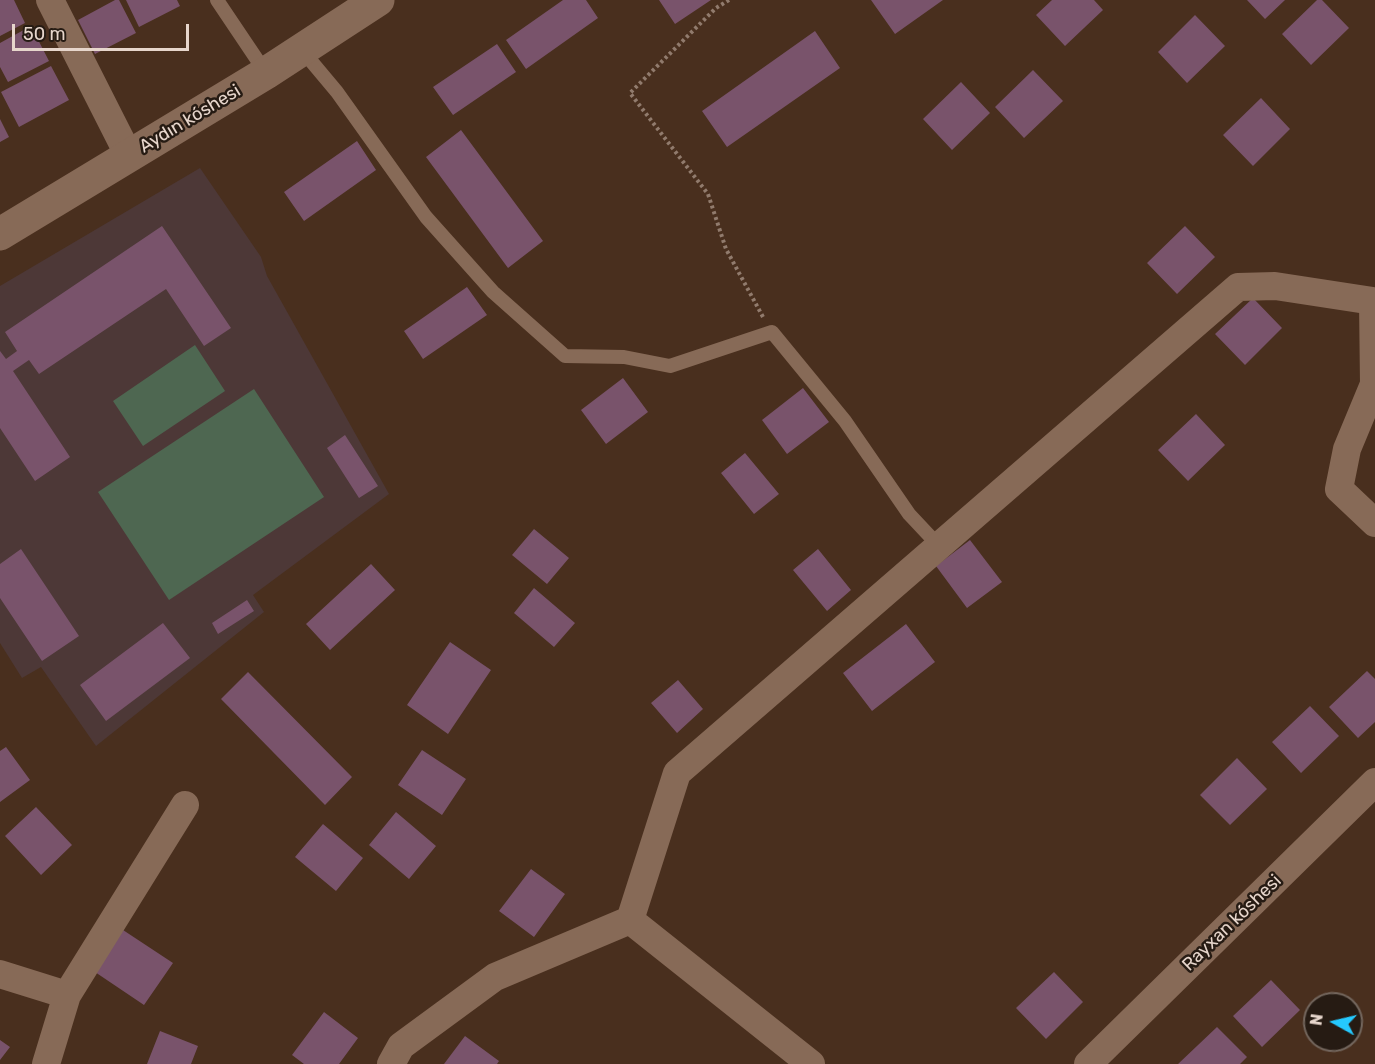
<!DOCTYPE html>
<html>
<head>
<meta charset="utf-8">
<style>
  body { margin:0 }
  #map { position:relative; width:1375px; height:1064px; overflow:hidden; background:#492f1e; font-family:Rubik,sans-serif }
  canvas { display:block }
  .north { position:absolute; left:1303px; top:992px; width:60px; height:60px; box-sizing:border-box; background:#261b13; border:2px solid #73665d; border-radius:50%; rotate:278deg; font-size:16px; font-weight:700; line-height:24px; text-align:center; color:#e7d6cc }
  .north::after { content:''; display:block; margin:auto; width:21px; height:27px; background:#25c9fe; clip-path:polygon(50% 0,100% 100%,50% 72%,0 100%) }
  .scale { position:absolute; left:12px; top:24px; width:177px; height:27px; box-sizing:border-box; border:3px solid #e7d6cc; border-top:0; padding-left:8px; font-size:18px; line-height:21px; white-space:nowrap; color:#e7d6cc; -webkit-text-stroke:4px #261b13; paint-order:stroke }
</style>
</head>
<body>
<div id="map">
<canvas width="1375" height="1064"></canvas>
<div class="north">N</div>
<div class="scale">50 m</div>
</div>
<script>
const context = document.querySelector('canvas').getContext('2d');
context.lineJoin = 'round';
function paint(path, color) {
  context.fillStyle = color;
  context.fill(path, 'evenodd');
}
function poly(rows) {
  const path = new Path2D();
  for (const r of rows) {
    path.moveTo(r[0], r[1]);
    for (let i = 2; i < r.length; i += 2) path.lineTo(r[i], r[i + 1]);
  }
  return path;
}
function stroke(path, color, width, dash) {
  context.strokeStyle = color;
  context.lineWidth = width;
  context.lineCap = dash ? 'butt' : 'round';
  context.setLineDash(dash || []);
  context.stroke(path);
}
function write(font, color, halo, rows, align = 'center') {
  context.font = font + ' Rubik,sans-serif';
  context.lineWidth = 5;
  context.setLineDash([]);
  context.textBaseline = 'middle';
  context.strokeStyle = halo;
  context.fillStyle = color;
  for (const [text, x, y, turn = 0] of rows) {
    context.save();
    context.translate(x, y);
    context.rotate((+turn || 0) * Math.PI / 180);
    context.textAlign = isNaN(turn) ? turn : align;
    if (halo) context.strokeText(text, 0, 0);
    context.fillText(text, 0, 0);
    context.restore();
  }
}
paint(poly([
  [200,168,261,257,267,276,389,494,253,595,264,612,96,746,41,667,22,678,0,643,0,286]
]), '#4d3837');
paint(poly([
  [195,345,225,391,143,446,113,401],
  [254,389,324,497,169,600,98,492]
]), '#4e6751');
paint(poly([
  [0,0,14,0,25,23,0,36],
  [115,0,119,0,136,33,95,54,78,20],
  [126,0,177,0,180,6,139,27],
  [563,0,586,0,598,18,526,69,506,40],
  [659,0,711,0,675,24],
  [871,0,943,0,895,34],
  [1052,0,1094,0,1103,10,1065,46,1036,15],
  [1247,0,1285,0,1265,19],
  [1317,0,1322,0,1349,28,1311,65,1282,34],
  [1195,15,1225,46,1187,83,1158,52],
  [31,26,49,61,8,82,0,67,0,43],
  [815,31,840,68,727,147,702,111],
  [497,44,516,72,453,115,433,87],
  [51,66,69,100,19,127,1,92],
  [1033,70,1063,101,1024,138,995,107],
  [961,82,990,113,952,150,923,119],
  [1261,98,1290,129,1253,166,1223,135],
  [0,119,9,137,0,142],
  [461,130,543,241,508,268,426,157],
  [357,141,376,170,304,221,284,192],
  [162,226,231,328,204,346,166,289,39,374,29,360,13,371,70,457,35,481,0,428,0,351,6,359,17,351,5,332],
  [1185,226,1215,257,1177,294,1147,263],
  [467,287,487,315,423,359,404,331],
  [1253,298,1282,328,1245,365,1215,334],
  [623,378,648,412,606,444,581,410],
  [803,388,829,422,787,454,762,420],
  [1196,414,1225,445,1188,481,1158,450],
  [345,435,378,486,359,498,327,448],
  [745,453,779,494,754,514,721,473],
  [534,529,569,558,547,584,512,555],
  [970,540,1002,582,967,608,936,566],
  [21,549,79,636,42,661,0,598,0,564],
  [818,549,851,590,827,611,793,570],
  [371,564,395,590,330,650,306,624],
  [534,588,575,623,554,647,514,613],
  [247,600,254,611,218,634,212,623],
  [163,623,190,658,106,721,80,685],
  [906,624,935,662,872,711,843,673],
  [450,642,491,670,448,734,407,705],
  [1367,671,1375,679,1375,722,1358,738,1329,707],
  [248,672,352,777,325,805,221,699],
  [678,680,703,709,677,733,651,703],
  [1310,706,1339,736,1301,773,1272,742],
  [6,747,30,780,0,802,0,751],
  [422,750,466,779,442,815,398,785],
  [1237,758,1267,789,1230,825,1200,795],
  [36,807,72,845,41,875,5,836],
  [396,812,436,846,409,879,369,845],
  [323,824,363,858,336,891,295,857],
  [531,869,565,894,534,937,499,911],
  [123,930,173,963,144,1005,95,972],
  [1054,972,1083,1002,1046,1039,1016,1008],
  [1271,980,1300,1010,1262,1047,1233,1016],
  [324,1012,358,1038,339,1064,304,1064,292,1055],
  [1217,1027,1247,1057,1240,1064,1178,1064],
  [160,1031,198,1046,191,1064,147,1064],
  [465,1036,499,1061,497,1064,444,1064],
  [0,1040,10,1047,0,1060]
]), '#79536b');
stroke(poly([
  [729,0,716,8,630,93,708,194,726,249,763,317]
]), '#917b6d', 4, [3, 3]);
stroke(poly([
  [217,0,266,73],
  [301,49,337,92,426,217,493,292,565,356,624,357,670,366,772,332,845,421,909,514,939,546]
]), '#876a57', 14);
stroke(poly([
  [50,0,129,156],
  [1373,301,1374,384,1347,449,1339,489,1375,523],
  [630,920,811,1064],
  [0,974,67,995],
  [46,1064,67,995,185,805],
  [391,1064,401,1046,495,977,630,920,677,773,1238,287,1275,286,1373,301],
  [1088,1064,1375,782]
]), '#876a57', 28);
stroke(poly([
  [0,234,266,73,378,0]
]), '#876a57', 33);
write('18px', '#e7d6cc', '#261b13', [
  ["Aydın kóshesi",190,119,-31],
  ["Rayxan kóshesi",1232,923,-44]
]);
</script>
</body>
</html>
